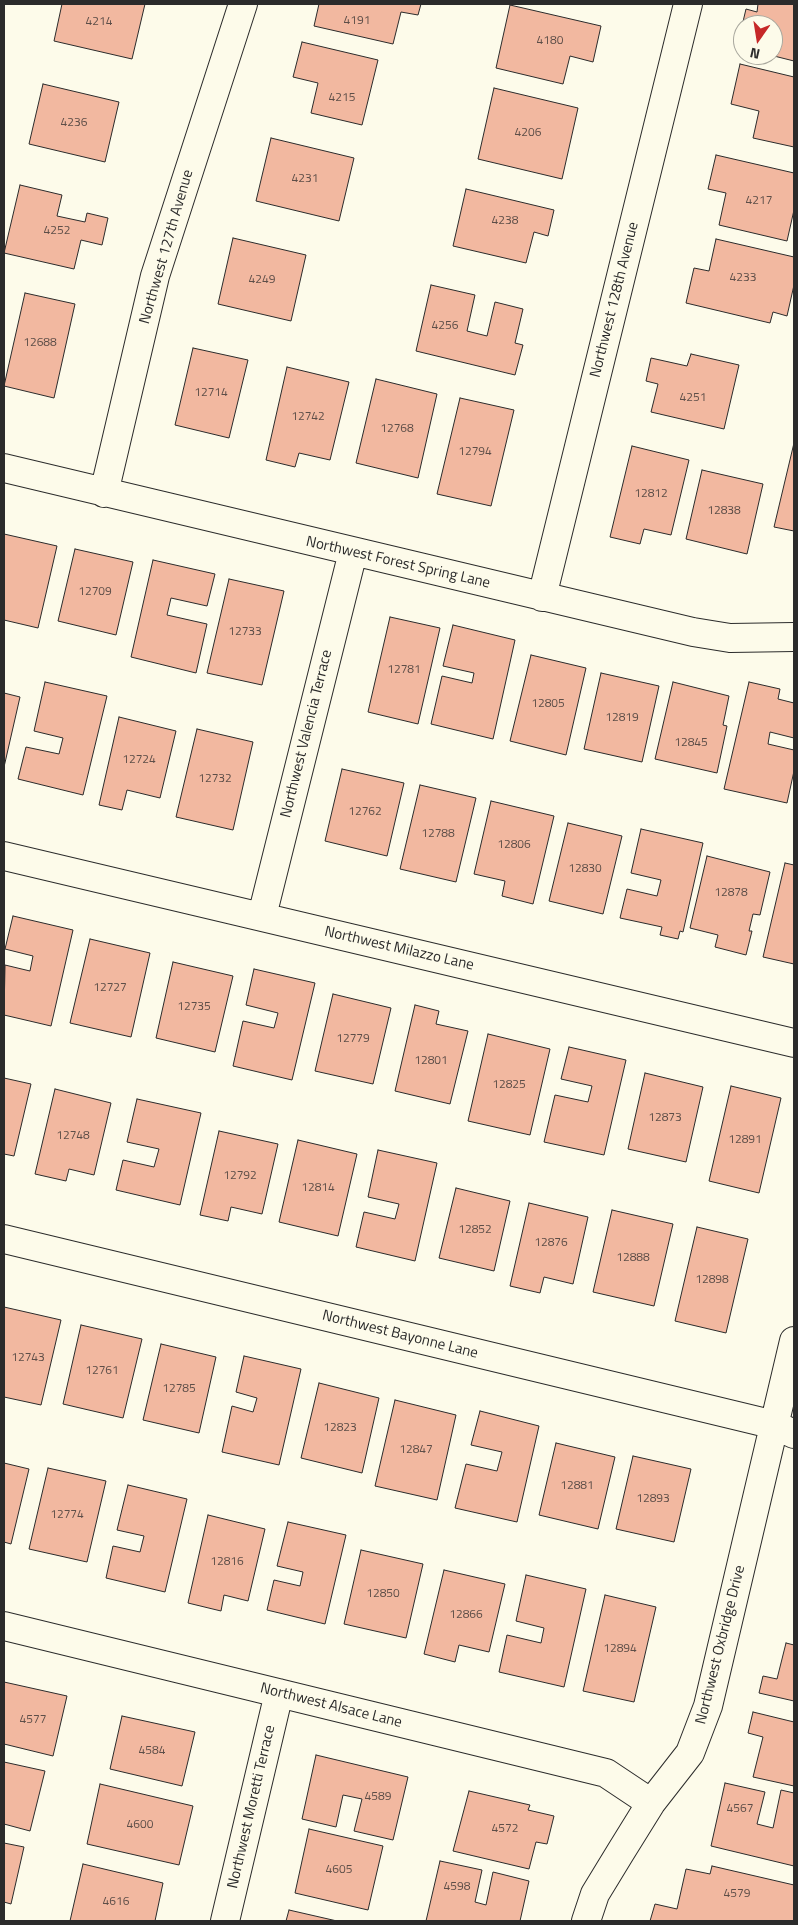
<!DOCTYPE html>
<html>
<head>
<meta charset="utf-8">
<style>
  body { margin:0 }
  #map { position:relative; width:798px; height:1925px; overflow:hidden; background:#fdfbea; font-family:"Titillium Web",sans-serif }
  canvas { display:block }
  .frame { position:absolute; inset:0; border:5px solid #2b2b2b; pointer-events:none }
  .north { position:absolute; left:733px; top:15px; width:50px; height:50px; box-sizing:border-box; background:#fdfbea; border:1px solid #a9a89e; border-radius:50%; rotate:193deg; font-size:14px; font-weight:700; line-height:20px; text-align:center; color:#2b2b2b }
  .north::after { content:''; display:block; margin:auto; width:18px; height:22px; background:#c62828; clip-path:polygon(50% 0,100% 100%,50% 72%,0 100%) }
</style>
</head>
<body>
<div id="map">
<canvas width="798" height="1925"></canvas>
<div class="frame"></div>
<div class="north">N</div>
</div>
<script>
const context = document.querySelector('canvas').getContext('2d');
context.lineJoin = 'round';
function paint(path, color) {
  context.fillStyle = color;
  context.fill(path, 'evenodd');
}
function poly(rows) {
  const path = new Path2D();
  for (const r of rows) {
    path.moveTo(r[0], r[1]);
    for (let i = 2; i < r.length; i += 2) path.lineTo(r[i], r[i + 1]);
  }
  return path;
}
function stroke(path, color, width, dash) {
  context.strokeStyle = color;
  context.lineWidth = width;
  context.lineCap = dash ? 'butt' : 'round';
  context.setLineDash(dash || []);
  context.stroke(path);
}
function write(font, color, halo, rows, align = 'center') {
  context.font = font + ' "Titillium Web",sans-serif';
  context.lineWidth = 4;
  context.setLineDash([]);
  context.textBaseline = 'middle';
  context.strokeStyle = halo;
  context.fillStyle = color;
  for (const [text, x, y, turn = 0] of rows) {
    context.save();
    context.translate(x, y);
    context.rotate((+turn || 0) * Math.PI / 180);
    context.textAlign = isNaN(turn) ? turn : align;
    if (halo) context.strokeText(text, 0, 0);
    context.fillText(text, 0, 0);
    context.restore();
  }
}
const building = poly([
  [62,4,145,4,132,59,54,41,62,4],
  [319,4,421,4,418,15,401,12,393,44,314,26,319,4],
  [758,4,794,4,794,61,770,55,773,55,773,25,743,25,743,49,737,47,746,9,757,12,758,4],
  [510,5,601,26,593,62,570,56,563,84,496,68,510,5],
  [302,42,378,60,362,125,311,113,318,83,293,77,302,42],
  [740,64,794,77,794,147,753,138,759,111,731,104,740,64],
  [43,84,119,102,105,162,29,144,43,84],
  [494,88,578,108,562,179,478,159,494,88],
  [271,138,354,158,339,221,256,201,271,138],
  [716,155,794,173,794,210,787,241,719,225,726,193,708,189,716,155],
  [20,185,62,195,57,216,85,222,87,213,108,218,102,245,81,240,74,269,4,253,20,185],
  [466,189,554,210,548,236,534,232,526,263,453,246,466,189],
  [233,238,306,255,291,321,218,304,233,238],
  [716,239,794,257,794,285,787,316,773,312,770,323,686,303,694,268,709,271,716,239],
  [431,285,475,295,467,331,487,336,495,302,523,309,515,343,523,345,515,375,416,351,431,285],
  [25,293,75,304,54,398,4,386,25,293],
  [193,348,248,360,229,438,175,425,193,348],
  [691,354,739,365,724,429,651,412,658,384,646,381,651,358,687,366,691,354],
  [287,367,349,382,330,460,299,453,295,467,266,460,287,367],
  [376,379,437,394,418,478,356,463,376,379],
  [460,398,514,410,491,506,437,494,460,398],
  [794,443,794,531,774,527,794,443],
  [632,446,689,460,671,535,644,529,640,544,610,537,632,446],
  [702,470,763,484,747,554,686,539,702,470],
  [4,534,57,546,38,628,4,620,4,534],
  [75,549,133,562,116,635,58,621,75,549],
  [153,560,215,574,207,606,171,598,167,615,207,624,196,673,131,657,153,560],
  [229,579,284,591,262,685,207,673,229,579],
  [390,617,440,628,418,724,368,712,390,617],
  [453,625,515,640,493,739,431,724,442,676,472,683,474,673,443,666,453,625],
  [531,655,586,668,566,755,510,741,531,655],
  [601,673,659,686,642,762,584,749,601,673],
  [45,682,107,696,83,795,18,779,26,747,59,754,63,738,34,731,45,682],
  [673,682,729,696,723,725,727,726,717,773,655,759,673,682],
  [749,682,780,689,778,699,794,703,794,738,770,732,768,744,794,750,794,771,787,803,724,789,749,682],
  [4,693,20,697,4,767,4,693],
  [119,717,176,731,160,798,127,790,122,810,99,805,119,717],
  [197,729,253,742,233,830,176,817,197,729],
  [342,769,404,783,387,856,325,841,342,769],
  [420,785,476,798,456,882,400,869,420,785],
  [491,801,554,816,533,904,502,896,505,881,474,874,491,801],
  [568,823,622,836,603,914,549,901,568,823],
  [641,829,703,843,683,932,680,931,678,939,660,935,662,927,620,918,627,889,657,896,661,880,631,873,641,829],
  [707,856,770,872,760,915,753,914,749,931,752,931,746,955,715,947,718,935,690,928,707,856],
  [785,863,794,865,794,964,763,957,785,863],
  [13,916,73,930,51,1026,4,1015,5,965,30,971,33,956,5,949,13,916],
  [90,939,150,953,131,1037,70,1023,90,939],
  [173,962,233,976,215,1052,156,1038,173,962],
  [254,969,315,983,292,1080,233,1066,243,1021,274,1028,278,1013,246,1005,254,969],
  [333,994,391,1008,373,1084,315,1071,333,994],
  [415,1005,439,1011,436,1024,468,1031,450,1104,395,1091,415,1005],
  [488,1034,550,1049,530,1135,468,1121,488,1034],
  [569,1047,626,1060,604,1155,544,1142,555,1095,588,1102,592,1086,561,1079,569,1047],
  [645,1073,703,1087,686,1162,628,1149,645,1073],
  [4,1078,31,1084,14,1156,4,1154,4,1078],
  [731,1086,781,1098,759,1193,709,1181,731,1086],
  [55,1089,111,1103,94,1175,69,1169,66,1181,35,1174,55,1089],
  [137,1099,201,1113,180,1205,116,1190,123,1160,154,1167,159,1149,127,1142,137,1099],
  [219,1131,278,1144,262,1214,231,1207,228,1221,200,1215,219,1131],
  [298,1140,357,1154,338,1236,279,1222,298,1140],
  [378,1150,437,1163,415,1261,356,1247,364,1212,395,1219,399,1204,368,1197,378,1150],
  [456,1188,510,1201,494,1271,439,1258,456,1188],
  [529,1203,588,1217,573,1284,544,1277,540,1293,510,1286,529,1203],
  [612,1210,673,1224,654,1306,593,1292,612,1210],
  [697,1227,748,1239,726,1333,675,1321,697,1227],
  [4,1307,61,1320,41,1405,4,1397,4,1307],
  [81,1325,142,1339,123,1418,63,1404,81,1325],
  [161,1344,216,1357,199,1433,143,1420,161,1344],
  [244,1356,301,1369,279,1465,222,1452,232,1406,253,1412,257,1398,236,1392,244,1356],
  [319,1383,379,1398,362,1473,301,1458,319,1383],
  [395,1400,456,1415,437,1500,375,1486,395,1400],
  [480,1411,539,1426,517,1522,455,1508,466,1464,497,1471,502,1452,471,1445,480,1411],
  [556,1443,615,1457,598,1529,539,1515,556,1443],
  [633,1456,691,1469,674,1542,616,1529,633,1456],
  [4,1463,29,1469,11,1544,4,1542,4,1463],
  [48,1468,106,1481,87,1562,29,1549,48,1468],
  [128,1485,187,1499,165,1592,106,1578,113,1546,140,1552,144,1536,117,1530,128,1485],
  [208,1515,265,1529,248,1601,224,1595,221,1611,188,1603,208,1515],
  [288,1522,346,1535,325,1624,267,1610,274,1580,300,1586,303,1572,277,1566,288,1522],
  [361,1550,423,1564,406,1638,344,1624,361,1550],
  [444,1570,505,1584,489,1652,459,1645,455,1662,424,1654,444,1570],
  [526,1575,586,1589,564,1687,499,1672,507,1635,541,1643,544,1628,516,1621,526,1575],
  [605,1595,656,1607,634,1702,583,1691,605,1595],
  [786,1643,794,1645,794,1701,759,1693,763,1676,777,1679,786,1643],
  [4,1682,67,1696,53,1756,4,1744,4,1682],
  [753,1712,794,1722,794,1786,753,1777,763,1737,748,1733,753,1712],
  [122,1716,195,1732,182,1786,110,1769,122,1716],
  [316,1755,408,1777,393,1840,354,1831,362,1799,343,1795,336,1827,302,1819,316,1755],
  [4,1762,45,1771,30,1831,4,1824,4,1762],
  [725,1783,765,1792,757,1824,773,1828,781,1790,794,1793,794,1866,711,1846,725,1783],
  [100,1784,193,1806,179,1865,87,1844,100,1784],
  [469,1791,530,1805,528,1810,554,1816,547,1844,536,1842,529,1869,453,1851,469,1791],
  [309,1829,383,1846,368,1910,295,1893,309,1829],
  [4,1843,24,1847,11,1904,4,1902,4,1843],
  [440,1861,482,1870,475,1902,486,1905,493,1872,529,1881,520,1921,426,1921,440,1861],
  [83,1864,163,1883,155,1921,70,1921,83,1864],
  [712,1866,794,1885,794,1921,650,1921,655,1904,677,1909,686,1869,710,1874,712,1866],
  [289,1910,337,1921,286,1921,289,1910]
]);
paint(building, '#f2b8a0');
stroke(building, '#2b2b2b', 1);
const minor = poly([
  [4,468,693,632,730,638,794,637],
  [104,493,155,276,243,4],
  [542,597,688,4],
  [4,856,794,1043],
  [262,916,353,552],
  [4,1239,775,1425,794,1434],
  [4,1626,606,1773,651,1803],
  [225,1921,279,1693],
  [586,1921,595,1894,620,1853,651,1803,690,1753,708,1706,794,1341]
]);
stroke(minor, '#2b2b2b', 30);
stroke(minor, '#fdfbea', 28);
write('12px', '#5d4e48', null, [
  ["4191",357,21],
  ["4214",99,22],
  ["4180",550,41],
  ["4215",342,98],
  ["4236",74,123],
  ["4206",528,133],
  ["4231",305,179],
  ["4217",759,201],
  ["4238",505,221],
  ["4252",57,231],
  ["4233",743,278],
  ["4249",262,280],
  ["4256",445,326],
  ["12688",40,343],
  ["12714",211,393],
  ["4251",693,398],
  ["12742",308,417],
  ["12768",397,429],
  ["12794",475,452],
  ["12812",651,494],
  ["12838",724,511],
  ["12709",95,592],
  ["12733",245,632],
  ["12781",404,670],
  ["12805",548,704],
  ["12819",622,718],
  ["12845",691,743],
  ["12724",139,760],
  ["12732",215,779],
  ["12762",365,812],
  ["12788",438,834],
  ["12806",514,845],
  ["12830",585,869],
  ["12878",731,893],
  ["12727",110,988],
  ["12735",194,1007],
  ["12779",353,1039],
  ["12801",431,1061],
  ["12825",509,1085],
  ["12873",665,1118],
  ["12748",73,1136],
  ["12891",745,1140],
  ["12792",240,1176],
  ["12814",318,1188],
  ["12852",475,1230],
  ["12876",551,1243],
  ["12888",633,1258],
  ["12898",712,1280],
  ["12743",28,1358],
  ["12761",102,1371],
  ["12785",179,1389],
  ["12823",340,1428],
  ["12847",416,1450],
  ["12881",577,1486],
  ["12893",653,1499],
  ["12774",67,1515],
  ["12816",227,1562],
  ["12850",383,1594],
  ["12866",466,1615],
  ["12894",620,1649],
  ["4577",33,1720],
  ["4584",152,1751],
  ["4589",378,1797],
  ["4567",740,1809],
  ["4600",140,1825],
  ["4572",505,1829],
  ["4605",339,1870],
  ["4598",457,1887],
  ["4579",737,1894],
  ["4616",116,1902]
]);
write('15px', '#2b2b2b', '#fdfbea', [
  ["Northwest 127th Avenue",167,247,-74],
  ["Northwest 128th Avenue",615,300,-76],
  ["Northwest Forest Spring Lane",398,563,13],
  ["Northwest Valencia Terrace",307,734,-76],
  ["Northwest Milazzo Lane",399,949,13],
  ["Northwest Bayonne Lane",400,1335,14],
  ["Northwest Oxbridge Drive",721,1645,-76],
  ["Northwest Alsace Lane",331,1706,14],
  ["Northwest Moretti Terrace",252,1807,-77]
]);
</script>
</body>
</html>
